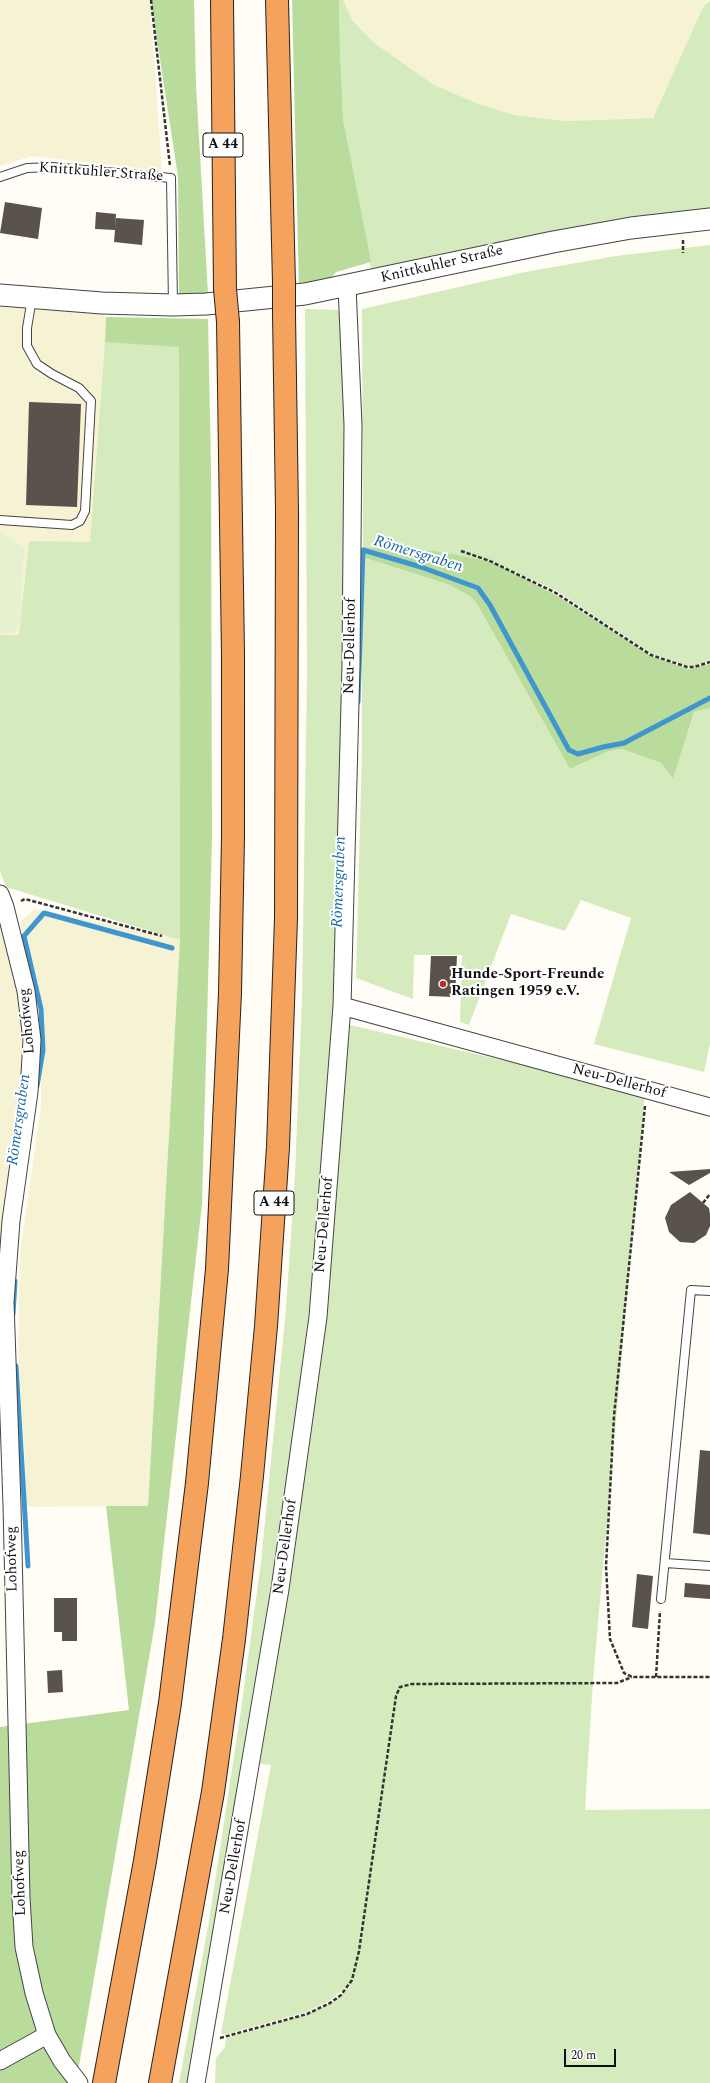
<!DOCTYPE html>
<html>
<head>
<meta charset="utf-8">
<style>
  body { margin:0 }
  #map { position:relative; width:710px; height:2083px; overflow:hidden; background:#fffdf5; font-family:Spectral,serif }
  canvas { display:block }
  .scale { position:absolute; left:564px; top:2049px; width:52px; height:18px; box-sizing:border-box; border:2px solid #111; border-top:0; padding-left:5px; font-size:12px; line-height:14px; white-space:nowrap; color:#111; -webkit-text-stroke:3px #fff; paint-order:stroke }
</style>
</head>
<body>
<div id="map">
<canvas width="710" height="2083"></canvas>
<div class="scale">20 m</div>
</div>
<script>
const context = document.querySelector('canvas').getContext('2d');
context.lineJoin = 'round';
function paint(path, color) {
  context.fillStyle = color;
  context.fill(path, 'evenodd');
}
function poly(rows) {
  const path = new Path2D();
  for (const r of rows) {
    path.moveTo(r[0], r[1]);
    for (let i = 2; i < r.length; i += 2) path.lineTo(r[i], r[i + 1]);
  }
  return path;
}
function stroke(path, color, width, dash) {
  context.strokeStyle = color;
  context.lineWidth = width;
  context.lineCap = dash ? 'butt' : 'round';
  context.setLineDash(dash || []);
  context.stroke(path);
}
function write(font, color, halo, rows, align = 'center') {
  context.font = font + ' Spectral,serif';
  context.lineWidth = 4;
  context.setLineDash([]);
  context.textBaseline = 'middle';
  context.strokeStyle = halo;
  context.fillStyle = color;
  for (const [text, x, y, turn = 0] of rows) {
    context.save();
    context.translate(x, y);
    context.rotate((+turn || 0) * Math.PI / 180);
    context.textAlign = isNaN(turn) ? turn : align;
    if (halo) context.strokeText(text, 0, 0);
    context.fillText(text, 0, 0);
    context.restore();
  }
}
paint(poly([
  [0,0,150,0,162,171,32,156,0,166],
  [343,0,709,0,703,7,653,118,567,121,514,115,479,104,434,85,373,42,353,21],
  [0,303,98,310,106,317,105,342,179,346,180,940,148,1506,22,1507,25,1463,18,1348,20,1254,41,1106,41,1020,20,922,35,909,174,938,6,887,0,871],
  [0,915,22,1008,26,1052,0,1247]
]), '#f6f3d4');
paint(poly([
  [339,0,343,0,353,21,373,42,434,85,479,104,514,115,567,121,653,118,703,7,710,0,710,211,614,220,371,269,343,119,340,49],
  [710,245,710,660,696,666,687,666,652,654,557,591,490,560,461,556,436,551,363,547,362,309,525,272,616,256],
  [305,309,341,310,344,427,345,665,336,1005,309,1313,279,1565,190,2083,179,2083,209,1921,241,1710,261,1562,286,1309,295,1174,302,999,307,673],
  [105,342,179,346,180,940,6,887,0,871,0,635,19,635,29,541,90,542],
  [362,557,450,585,471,597,477,604,570,769,609,751,622,749,661,763,673,778,694,712,710,708,710,1043,704,1072,594,1044,631,918,581,900,565,931,511,914,469,1025,460,1022,462,955,414,955,413,999,356,978,362,749],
  [350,1025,645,1093,593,1680,585,1810,710,1809,710,2083,215,2083,216,2058,225,2047,226,2038,308,2014,332,2003,351,1986,347,1986,329,2001,306,2012,224,2035,221,2033,271,1765,260,1764,288,1588,321,1321]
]), '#d5ebbd');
paint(poly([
  [151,0,194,0,196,85,208,294,179,296,178,177],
  [292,0,339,0,340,49,343,119,371,262,336,272,328,282,299,289],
  [106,317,208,319,211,467,212,839,202,1204,155,1623,76,2083,0,2083,0,1727,129,1710,106,1506,148,1506,180,940,179,347,105,342],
  [363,547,436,551,490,561,556,595,651,656,688,669,710,664,710,708,694,712,673,779,661,763,622,749,609,751,570,769,477,604,471,597,450,585,362,557]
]), '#b9dc9c');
paint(poly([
  [0,533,12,539,24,548,20,622,15,631,10,633,0,633]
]), '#e6f2cf');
stroke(poly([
  [358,702,363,550,421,567,478,588,490,605,569,750,578,754,603,747,624,743,710,698],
  [37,1086,43,1050,41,1009,24,936,44,913,172,948],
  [13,1314,15,1281],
  [16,1366,28,1566]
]), '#3f96cf', 5);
paint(poly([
  [5,202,42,208,38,239,0,233],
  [96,212,116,214,115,230,95,229],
  [116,218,144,220,142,245,114,242],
  [29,402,81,404,77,507,26,505],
  [431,956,457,956,455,997,429,996],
  [710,1169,710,1173,689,1185,669,1172],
  [690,1192,709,1208,710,1214,710,1226,706,1235,694,1243,680,1242,669,1232,665,1218,671,1205],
  [700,1450,710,1451,710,1535,693,1533],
  [637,1574,653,1576,648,1629,632,1627],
  [685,1583,710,1585,710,1599,684,1597],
  [54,1598,77,1598,77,1641,62,1641,62,1632,54,1632],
  [62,1670,63,1692,48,1693,47,1671]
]), '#5a524d');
const service = poly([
  [0,177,27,168,52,167,171,178,173,305],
  [0,520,72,525,80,521,85,511,91,401,79,388,52,374,37,364,27,346,27,328,32,298],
  [665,1563,710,1566],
  [661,1599,691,1290,710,1291]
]);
const minor = poly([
  [0,894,5,907,26,991,32,1040,29,1092,11,1221,5,1302,12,1505,21,1898,24,1947,34,1993,47,2035,62,2061,79,2083],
  [342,1006,710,1107],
  [0,2061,47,2035],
  [196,2083,280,1589,318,1317,342,1006,351,665,353,425,347,286]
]);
const tertiary = poly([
  [0,295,102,303,173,305,206,304,305,294,553,242,631,228,710,219]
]);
const motorway = poly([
  [222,0,225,289],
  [277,0,284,283],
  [104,2083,145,1861,170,1703,197,1483,217,1269,230,993,233,837,233,655,228,322],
  [160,2083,213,1792,234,1639,252,1476,266,1326,278,1147,286,918,287,511,284,314]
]);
stroke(service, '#444', 10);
stroke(minor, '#444', 19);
stroke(tertiary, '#444', 23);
stroke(motorway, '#222', 24);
stroke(poly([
  [151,0,170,166],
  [683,240,683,253],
  [461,551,490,561,556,593,651,655,687,667,694,667,710,662],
  [21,901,25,899,162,936],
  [645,1106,614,1416,606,1566,610,1639,624,1673,632,1677,710,1677],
  [703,1203,710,1194],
  [656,1677,660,1611],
  [220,2038,307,2014,330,2003,341,1995,352,1980,359,1951,396,1696,400,1687,412,1684,617,1683,632,1677]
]), '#333', 2.5, [4, 2]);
stroke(service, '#fff', 8);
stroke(minor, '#fff', 17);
stroke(tertiary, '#fff', 21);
stroke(motorway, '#f5a25d', 22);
const motorwayBridge = poly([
  [284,283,284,314],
  [225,289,228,322]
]);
stroke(motorwayBridge, '#222', 24, []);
stroke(motorwayBridge, '#f5a25d', 22);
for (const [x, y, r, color] of [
  [443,984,4,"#c4262e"]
]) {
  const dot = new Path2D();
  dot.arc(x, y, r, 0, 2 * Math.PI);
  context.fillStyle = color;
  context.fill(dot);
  stroke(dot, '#fff', 1.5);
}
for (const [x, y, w] of [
  [223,145,40],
  [274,1203,40]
]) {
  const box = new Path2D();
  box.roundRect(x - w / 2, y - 12, w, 24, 3);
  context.fillStyle = '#fff';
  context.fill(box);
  stroke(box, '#111', 1);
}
write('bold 14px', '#111', null, [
  ["A 44",223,145],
  ["A 44",274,1203]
]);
write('15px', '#111', '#fff', [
  ["Knittkuhler Straße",101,173,4],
  ["Knittkuhler Straße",442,265,-13],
  ["Neu-Dellerhof",351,646,-89],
  ["Lohofweg",28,1021,-95],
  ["Neu-Dellerhof",619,1082,15],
  ["Neu-Dellerhof",325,1225,-85],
  ["Neu-Dellerhof",286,1547,-82],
  ["Lohofweg",13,1559,-91],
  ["Neu-Dellerhof",234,1867,-80],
  ["Lohofweg",21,1883,-92]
]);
write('bold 15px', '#111', '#fff', [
  ["Hunde-Sport-Freunde",451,975],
  ["Ratingen 1959 e.V.",451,992]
], 'left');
write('italic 16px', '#1768a6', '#fff', [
  ["Römersgraben",418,555,17],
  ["Römersgraben",340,882,-88],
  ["Römersgraben",20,1120,-82]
]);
</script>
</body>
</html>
